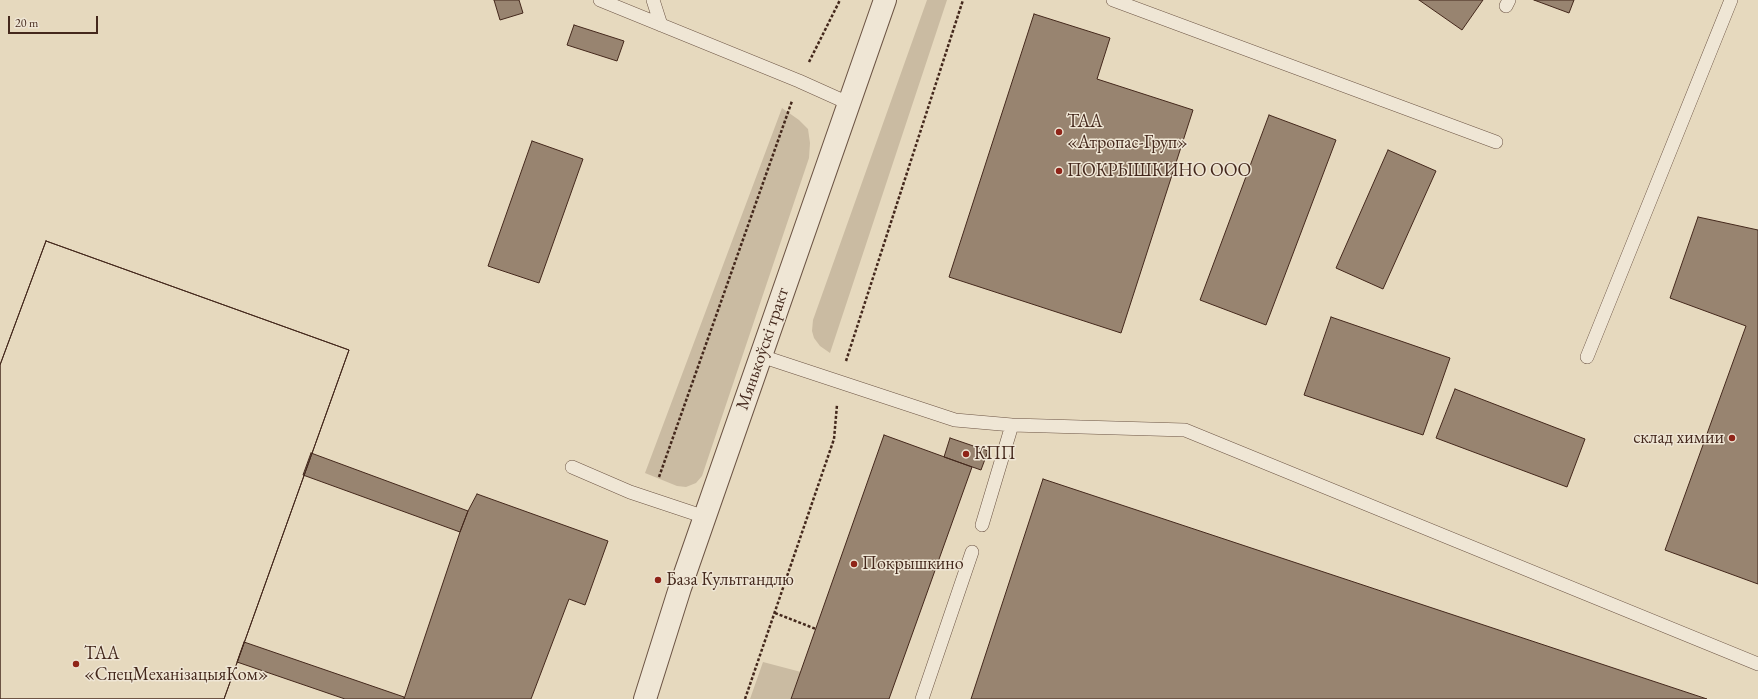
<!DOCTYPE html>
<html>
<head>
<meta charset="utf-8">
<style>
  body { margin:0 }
  #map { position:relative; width:1758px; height:699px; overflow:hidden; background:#e6d9be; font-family:"EB Garamond",serif }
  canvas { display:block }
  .scale { position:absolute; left:8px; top:16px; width:90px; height:18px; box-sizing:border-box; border:2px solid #44281c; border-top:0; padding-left:5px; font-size:12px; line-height:14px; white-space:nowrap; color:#44281c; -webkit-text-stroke:3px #efe6d5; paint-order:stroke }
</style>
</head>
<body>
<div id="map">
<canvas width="1758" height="699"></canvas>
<div class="scale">20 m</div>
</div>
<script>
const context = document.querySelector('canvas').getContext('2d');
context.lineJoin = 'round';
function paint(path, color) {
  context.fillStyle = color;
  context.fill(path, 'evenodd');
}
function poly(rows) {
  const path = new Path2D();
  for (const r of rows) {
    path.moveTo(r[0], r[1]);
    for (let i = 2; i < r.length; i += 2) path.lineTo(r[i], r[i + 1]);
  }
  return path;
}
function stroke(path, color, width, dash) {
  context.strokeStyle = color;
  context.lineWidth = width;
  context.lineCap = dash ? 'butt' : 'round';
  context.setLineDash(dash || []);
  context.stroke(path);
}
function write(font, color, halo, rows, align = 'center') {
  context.font = font + ' "EB Garamond",serif';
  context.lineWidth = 3;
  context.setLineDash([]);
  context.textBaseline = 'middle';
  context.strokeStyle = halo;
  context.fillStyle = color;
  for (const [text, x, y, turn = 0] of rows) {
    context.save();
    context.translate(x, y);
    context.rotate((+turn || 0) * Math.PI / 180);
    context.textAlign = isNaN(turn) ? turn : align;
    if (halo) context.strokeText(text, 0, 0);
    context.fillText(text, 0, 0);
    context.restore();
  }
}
paint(poly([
  [927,0,947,0,830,353,820,346,814,338,812,331,813,320],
  [782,108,799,120,808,129,810,143,809,158,702,476,696,483,686,487,677,486,645,473],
  [763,662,801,672,791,699,750,699]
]), '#cabba2');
const building = poly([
  [494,0,519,0,523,13,500,20,494,0],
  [1419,0,1483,0,1462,30,1419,0],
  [1534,0,1574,0,1569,13,1534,0],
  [1034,14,1110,38,1097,79,1193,110,1121,333,949,277,1034,14],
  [574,25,624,41,617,61,567,45,574,25],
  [1269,115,1336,140,1266,325,1200,300,1269,115],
  [532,141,583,159,539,283,488,266,532,141],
  [1388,150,1436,171,1383,289,1336,268,1388,150],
  [1698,217,1758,230,1758,584,1665,550,1746,326,1670,298,1698,217],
  [46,241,349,350,224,699,0,699,0,365,46,241],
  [46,241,349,350,224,699,0,699,0,365,46,241],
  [1331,317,1450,358,1423,435,1304,395,1331,317],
  [1455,389,1585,439,1567,487,1436,438,1455,389],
  [884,435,972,467,889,699,791,699,884,435],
  [950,438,988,451,981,470,944,457,950,438],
  [311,453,468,511,460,532,303,475,311,453],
  [1043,479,1707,699,971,699,1043,479],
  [477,494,608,541,585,605,569,599,531,699,404,699,460,532,468,511,477,494],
  [244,642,404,697,404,699,345,699,237,662,244,642]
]);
paint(building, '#988470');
stroke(building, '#44281c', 1);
const service = poly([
  [600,0,799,81,848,103],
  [653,0,661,25],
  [1113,0,1496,142],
  [1506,6,1509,0],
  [761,356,955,420,1012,425,1185,430,1758,664],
  [1587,357,1731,0],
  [572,467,630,492,705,517],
  [982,525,1012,425],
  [922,699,972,552]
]);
const tertiary = poly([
  [645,699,680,588,885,0]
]);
stroke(service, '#6c5444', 14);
stroke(tertiary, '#6c5444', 24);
stroke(poly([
  [809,62,840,0],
  [846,361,963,0],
  [659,477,792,101],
  [775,613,816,629],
  [745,699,834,439,837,405]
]), '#44281c', 2.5, [3, 2]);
stroke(service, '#efe6d5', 13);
stroke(tertiary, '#efe6d5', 22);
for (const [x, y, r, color] of [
  [1059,132,4,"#8f2418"],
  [1059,171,4,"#8f2418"],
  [1732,438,4,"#8f2418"],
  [966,454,4,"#8f2418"],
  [854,564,4,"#8f2418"],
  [658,580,4,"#8f2418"],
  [76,664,4,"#8f2418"]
]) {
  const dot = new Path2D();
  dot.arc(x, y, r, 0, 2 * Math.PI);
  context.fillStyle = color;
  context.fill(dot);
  stroke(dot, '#efe6d5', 1.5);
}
write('18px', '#44281c', '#efe6d5', [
  ["ТАА",1067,122],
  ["«Атропас-Груп»",1067,143],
  ["ПОКРЫШКИНО ООО",1067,171],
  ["склад химии",1724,438,"right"],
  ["КПП",974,454],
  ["Покрышкино",862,564],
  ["База Культгандлю",666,580],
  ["ТАА",84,654],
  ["«СпецМеханізацыяКом»",84,675]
], 'left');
write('18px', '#44281c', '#efe6d5', [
  ["Мянькоўскі тракт",763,349,-71]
]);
</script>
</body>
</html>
